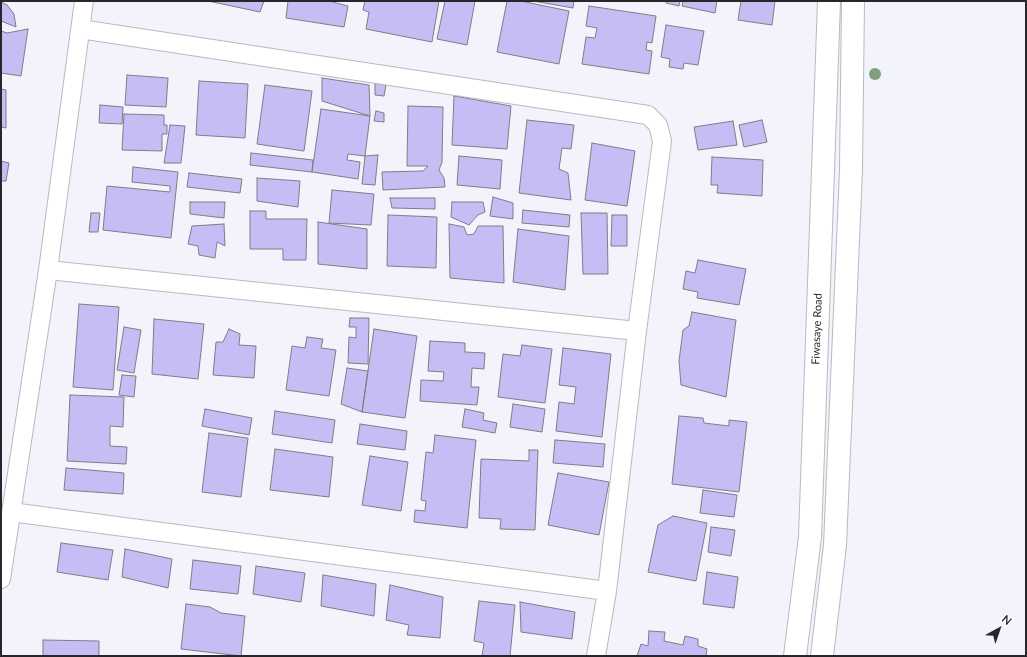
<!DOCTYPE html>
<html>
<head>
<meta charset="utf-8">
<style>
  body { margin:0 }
  #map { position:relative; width:1027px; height:657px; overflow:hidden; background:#f3f3fc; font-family:Lato,sans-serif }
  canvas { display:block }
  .frame { position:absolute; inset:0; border:2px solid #27262a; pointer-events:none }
  .north { position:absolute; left:979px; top:609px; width:40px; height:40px; -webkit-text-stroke:3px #fff; paint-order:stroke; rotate:40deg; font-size:11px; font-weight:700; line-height:16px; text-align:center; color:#27262a }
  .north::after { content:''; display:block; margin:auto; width:14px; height:18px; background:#27262a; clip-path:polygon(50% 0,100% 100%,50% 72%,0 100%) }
</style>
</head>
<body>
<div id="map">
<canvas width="1027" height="657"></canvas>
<div class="frame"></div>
<div class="north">N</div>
</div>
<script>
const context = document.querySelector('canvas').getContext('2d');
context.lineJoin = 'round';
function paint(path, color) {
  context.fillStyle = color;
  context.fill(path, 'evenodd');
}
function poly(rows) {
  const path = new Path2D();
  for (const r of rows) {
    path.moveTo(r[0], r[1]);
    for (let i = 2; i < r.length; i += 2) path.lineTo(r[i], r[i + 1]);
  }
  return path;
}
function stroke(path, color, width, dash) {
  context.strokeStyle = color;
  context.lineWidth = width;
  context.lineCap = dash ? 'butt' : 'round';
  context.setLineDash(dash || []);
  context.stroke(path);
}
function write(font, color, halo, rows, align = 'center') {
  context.font = font + ' Lato,sans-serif';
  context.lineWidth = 3;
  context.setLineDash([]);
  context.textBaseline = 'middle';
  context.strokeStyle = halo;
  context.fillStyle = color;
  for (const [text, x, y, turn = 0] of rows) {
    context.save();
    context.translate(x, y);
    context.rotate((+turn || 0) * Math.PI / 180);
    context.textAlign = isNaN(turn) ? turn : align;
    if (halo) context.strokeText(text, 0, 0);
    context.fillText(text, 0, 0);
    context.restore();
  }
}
const building = poly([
  [208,1,264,1,260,12,208,1],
  [288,1,329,1,348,6,344,27,286,18,288,1],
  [365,1,439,1,432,42,366,29,369,12,363,10,365,1],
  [445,1,475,1,467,45,437,39,445,1],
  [507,1,521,1,569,11,559,64,497,52,507,1],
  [533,1,574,1,573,8,533,1],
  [666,1,680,1,679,6,666,3,666,1],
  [683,1,717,1,715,13,682,6,683,1],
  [741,1,775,1,772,25,738,20,741,1],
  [1,2,7,5,14,14,16,27,1,21,1,2],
  [589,6,656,16,652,43,647,42,646,50,652,51,649,74,582,64,586,37,595,38,597,28,586,26,589,6],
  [666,25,704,31,698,65,684,63,683,69,669,67,670,59,661,57,666,25],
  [28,29,21,76,1,73,1,31,7,33,28,29],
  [127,75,168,78,166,107,125,105,127,75],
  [322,78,369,85,370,116,322,101,322,78],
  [199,81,248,84,245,138,196,135,199,81],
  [375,83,386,85,384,96,375,95,375,83],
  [265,85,312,91,304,151,257,144,265,85],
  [1,89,6,90,6,128,1,127,1,89],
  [454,96,511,106,507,149,452,145,454,96],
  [100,105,123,107,122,124,99,123,100,105],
  [408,106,443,107,442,162,439,170,444,178,445,187,383,190,382,172,423,171,428,166,407,166,408,106],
  [321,109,370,116,365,156,348,154,347,160,360,162,358,179,312,172,321,109],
  [376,111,384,113,384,122,374,121,376,111],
  [124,114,164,115,164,125,167,125,167,134,162,134,162,151,122,150,124,114],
  [527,120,574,125,571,149,562,148,559,169,568,173,571,200,519,193,527,120],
  [762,120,767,142,744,147,739,125,762,120],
  [733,121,737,145,698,150,694,127,733,121],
  [170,125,185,126,181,163,164,163,170,125],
  [592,143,635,151,627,206,585,200,592,143],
  [251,153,313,160,312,172,250,165,251,153],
  [378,155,375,185,362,184,365,156,378,155],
  [459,156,502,160,500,189,457,185,459,156],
  [712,157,763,160,762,196,717,193,718,185,711,185,712,157],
  [1,161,9,163,6,181,1,181,1,161],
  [133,167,178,172,171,238,103,230,107,186,170,192,170,186,132,182,133,167],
  [189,173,242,179,240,193,187,187,189,173],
  [257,178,300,181,298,207,257,201,257,178],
  [332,190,374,194,371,225,329,223,332,190],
  [493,197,513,203,513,219,490,216,493,197],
  [390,198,435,198,435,209,392,208,390,198],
  [190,202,225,202,224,218,190,214,190,202],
  [452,202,483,202,485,212,478,215,469,225,451,217,452,202],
  [523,210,570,215,569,227,522,223,523,210],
  [250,211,266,211,266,219,307,219,306,260,283,260,283,249,250,249,250,211],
  [91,213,100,213,98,232,89,232,91,213],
  [581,213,607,213,608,274,583,274,581,213],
  [388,215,437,217,436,268,387,266,388,215],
  [612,215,627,215,627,246,611,246,612,215],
  [318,222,367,229,367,269,318,264,318,222],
  [224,224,225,246,217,242,215,258,199,255,198,246,188,244,192,226,224,224],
  [449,224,464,227,467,235,474,234,478,226,503,226,504,283,450,278,449,224],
  [518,229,569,236,565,290,513,282,518,229],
  [698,260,746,269,739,305,697,298,698,292,683,289,686,271,695,273,698,260],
  [79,304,119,307,113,390,73,387,79,304],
  [692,312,736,320,726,397,681,385,679,361,683,330,689,326,692,312],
  [350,318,369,318,368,364,348,363,349,337,356,338,356,327,349,327,350,318],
  [154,319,204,324,198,379,152,374,154,319],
  [124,327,141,330,134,373,117,370,124,327],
  [229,329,240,334,239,345,256,346,254,378,213,375,216,342,223,342,229,329],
  [374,329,417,336,405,418,362,412,374,329],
  [307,337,323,339,321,348,336,350,329,396,286,390,292,346,305,348,307,337],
  [430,341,465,343,465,352,485,353,484,369,472,368,471,387,479,387,477,405,420,401,421,380,443,381,444,372,428,371,430,341],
  [522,345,552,349,545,403,498,397,503,354,520,356,522,345],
  [563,348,611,354,602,437,556,431,559,402,574,404,576,387,559,385,563,348],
  [347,368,368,371,362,412,341,404,347,368],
  [122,375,136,376,134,397,119,395,122,375],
  [70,395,124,397,123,427,110,426,110,446,127,447,126,464,67,461,70,395],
  [513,404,545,409,542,432,510,427,513,404],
  [205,409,252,418,249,435,202,426,205,409],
  [465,409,484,413,483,420,497,423,495,433,462,427,465,409],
  [275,411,335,420,332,443,272,434,275,411],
  [679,416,703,418,704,423,729,426,729,420,747,422,739,492,672,484,679,416],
  [360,424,407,431,405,450,357,444,360,424],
  [209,433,248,438,241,497,202,492,209,433],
  [435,435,476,440,467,528,414,522,415,510,425,511,426,501,421,500,426,452,433,453,435,435],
  [555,440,605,444,603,467,553,463,555,440],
  [275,449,333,457,329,497,270,490,275,449],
  [529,450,538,450,535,530,500,529,501,519,479,518,481,459,529,461,529,450],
  [370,456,408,462,401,511,362,505,370,456],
  [66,468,124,473,123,494,64,490,66,468],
  [558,473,609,482,599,535,548,525,558,473],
  [703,490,737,495,734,517,700,513,703,490],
  [673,516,707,523,696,581,648,572,658,525,673,516],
  [711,527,735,530,731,556,708,552,711,527],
  [61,543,113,550,108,580,57,572,61,543],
  [125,549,172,559,168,588,122,577,125,549],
  [193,560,241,566,238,594,190,589,193,560],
  [256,566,305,573,301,602,253,594,256,566],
  [707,572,738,577,734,608,703,604,707,572],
  [323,575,376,584,374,616,321,606,323,575],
  [390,585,443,597,440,638,407,635,409,625,386,620,390,585],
  [479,601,515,605,510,656,482,656,484,643,474,641,479,601],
  [520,602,575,612,572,639,521,632,520,602],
  [186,604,210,607,221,613,245,616,241,656,181,649,186,604],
  [649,631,665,632,664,641,683,645,685,636,698,639,698,646,707,649,706,656,637,656,641,644,648,646,649,631],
  [43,640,99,641,99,656,43,656,43,640]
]);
paint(building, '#c4bef4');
stroke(building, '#7e7d86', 1);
const minor = poly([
  [80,29,648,115,658,125,662,141,637,331,607,591,596,656],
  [48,270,637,331],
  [11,512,607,591],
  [1,579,48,270,84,1]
]);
const primary = poly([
  [795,656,810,537,829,1],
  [822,656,835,545,851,170,853,1]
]);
stroke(minor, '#b9b9c2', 20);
stroke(primary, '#b9b9c2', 24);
stroke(minor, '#fff', 18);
stroke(primary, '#fff', 22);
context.fillStyle = '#829e81';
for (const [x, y] of [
  [875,74]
]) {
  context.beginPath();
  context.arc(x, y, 6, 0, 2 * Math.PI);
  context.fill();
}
write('11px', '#27262a', '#fff', [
  ["Fiwasaye Road",817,329,-88]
]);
</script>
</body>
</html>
